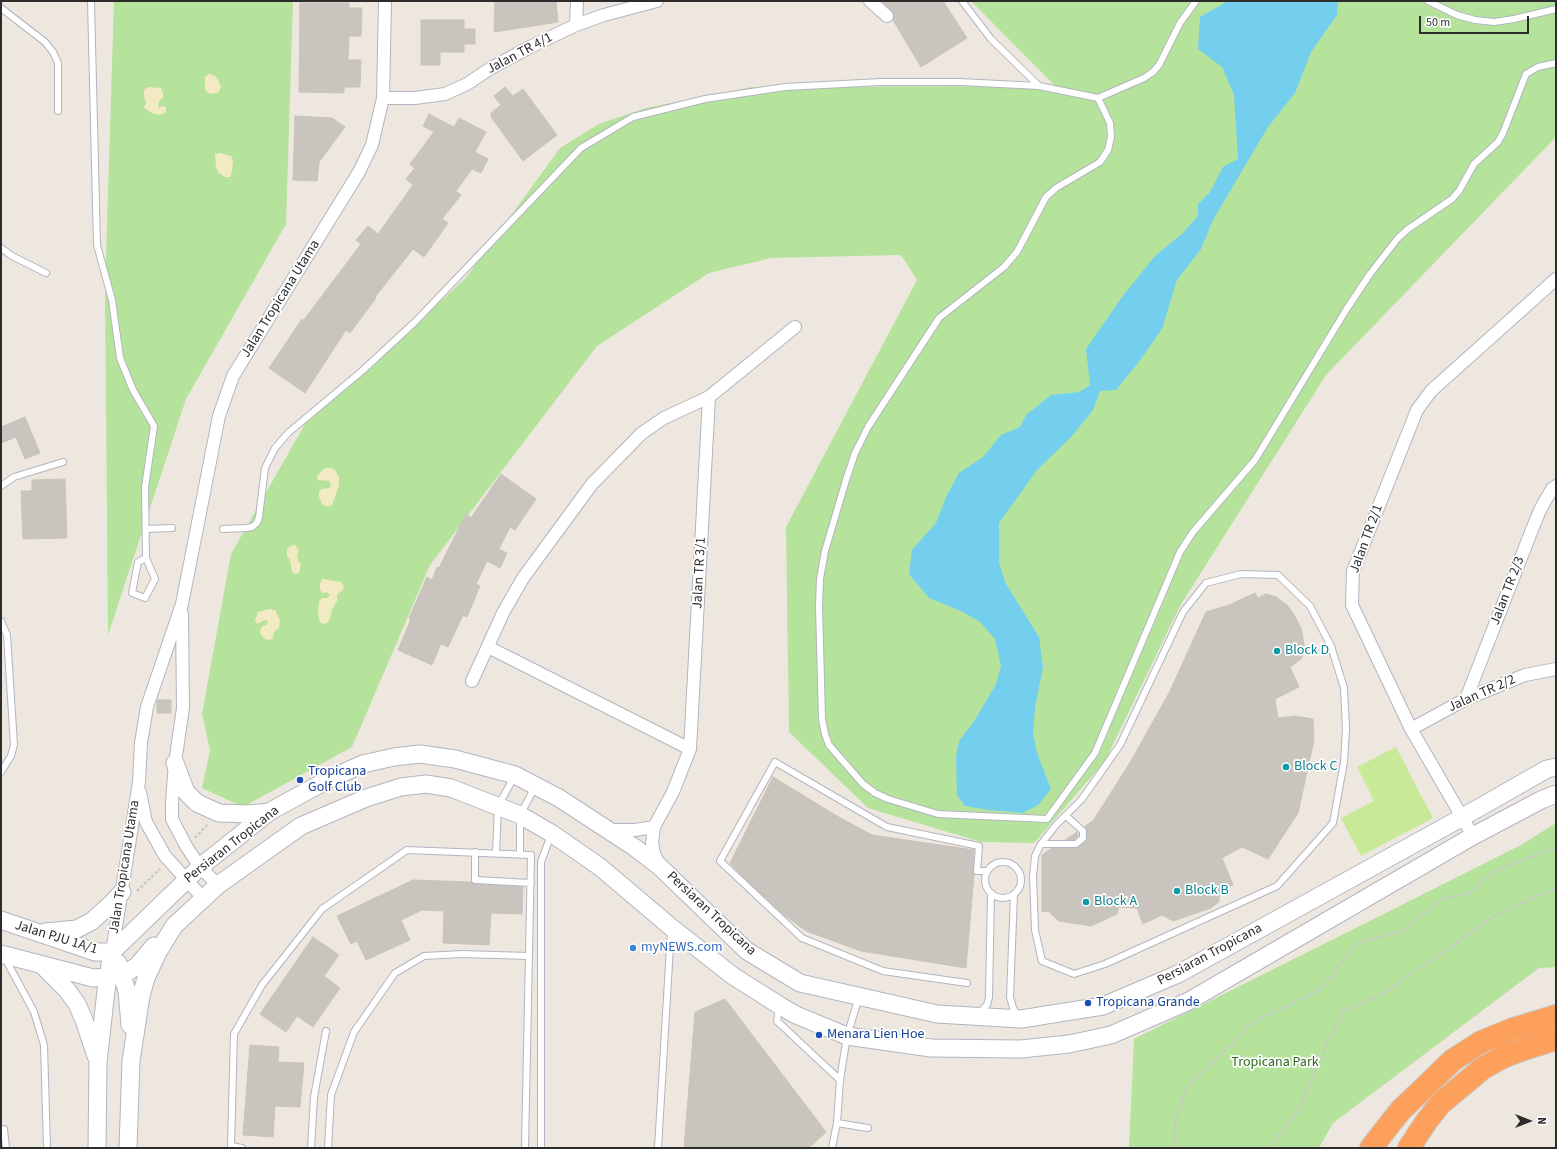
<!DOCTYPE html>
<html>
<head>
<meta charset="utf-8">
<style>
  body { margin:0 }
  #map { position:relative; width:1557px; height:1149px; overflow:hidden; background:#eee7df; font-family:"Source Sans 3",sans-serif }
  canvas { display:block }
  .frame { position:absolute; inset:0; border:2px solid #2c2c2c; pointer-events:none }
  .north { position:absolute; left:1509px; top:1101px; width:40px; height:40px; -webkit-text-stroke:3px #fff; paint-order:stroke; rotate:90deg; font-size:11px; font-weight:700; line-height:16px; text-align:center; color:#2c2c2c }
  .north::after { content:''; display:block; margin:auto; width:14px; height:18px; background:#2c2c2c; clip-path:polygon(50% 0,100% 100%,50% 72%,0 100%) }
  .scale { position:absolute; left:1419px; top:16px; width:110px; height:18px; box-sizing:border-box; border:2px solid #2c2c2c; border-top:0; padding-left:5px; font-size:12px; line-height:14px; white-space:nowrap; color:#2c2c2c; -webkit-text-stroke:3px #fff; paint-order:stroke }
</style>
</head>
<body>
<div id="map">
<canvas width="1557" height="1149"></canvas>
<div class="frame"></div>
<div class="north">N</div>
<div class="scale">50 m</div>
</div>
<script>
const context = document.querySelector('canvas').getContext('2d');
context.lineJoin = 'round';
function paint(path, color) {
  context.fillStyle = color;
  context.fill(path, 'evenodd');
}
function poly(rows) {
  const path = new Path2D();
  for (const r of rows) {
    if (r.length === 3) {
      path.moveTo(r[0] + r[2], r[1]);
      path.arc(r[0], r[1], r[2], 0, 2 * Math.PI);
      continue;
    }
    path.moveTo(r[0], r[1]);
    for (let i = 2; i < r.length; i += 2) path.lineTo(r[i], r[i + 1]);
  }
  return path;
}
function stroke(path, color, width, dash) {
  context.strokeStyle = color;
  context.lineWidth = width;
  context.lineCap = dash ? 'butt' : 'round';
  context.setLineDash(dash || []);
  context.stroke(path);
}
function write(font, color, halo, rows, align = 'center') {
  context.font = font + ' "Source Sans 3",sans-serif';
  context.lineWidth = 3.5;
  context.setLineDash([]);
  context.textBaseline = 'middle';
  context.strokeStyle = halo;
  context.fillStyle = color;
  for (const [text, x, y, turn = 0] of rows) {
    context.save();
    context.translate(x, y);
    context.rotate((+turn || 0) * Math.PI / 180);
    context.textAlign = isNaN(turn) ? turn : align;
    if (halo) context.strokeText(text, 0, 0);
    context.fillText(text, 0, 0);
    context.restore();
  }
}
paint(poly([
  [114,1,293,1,286,224,186,399,108,635,105,289],
  [971,1,1556,1,1556,137,1326,375,1180,606,1105,761,1034,843,981,842,868,808,789,732,786,527,917,280,901,255,771,258,709,273,597,346,430,565,352,747,243,807,202,788,210,750,202,714,231,554,305,424,465,279,560,148,599,124,646,108,752,87,1055,86],
  [1556,823,1556,967,1539,968,1333,1123,1319,1148,1129,1148,1134,1039,1521,845]
]), '#b5e39c');
paint(poly([
  [209,74,215,76,218,80,221,87,219,92,213,94,208,93,205,89,205,77],
  [148,87,161,88,163,93,163,98,160,100,158,104,159,108,162,106,166,107,166,112,161,115,154,114,144,108,146,102,144,97,144,90],
  [220,153,231,156,233,160,232,171,230,177,225,177,219,173,216,167,215,154],
  [325,468,330,468,335,470,339,477,339,485,332,505,327,507,322,504,319,497,319,492,322,489,329,488,331,484,329,481,318,480,317,476],
  [295,545,299,550,297,555,298,561,301,564,299,573,295,574,292,572,290,560,287,556,287,550,290,546],
  [322,579,342,582,344,588,337,595,337,601,332,610,329,621,325,624,321,623,319,619,318,612,319,601,322,598,327,598,330,595,327,592,323,593,320,590,320,584],
  [269,609,275,610,280,620,279,628,274,632,273,638,270,640,265,639,261,635,260,631,262,626,267,625,268,621,265,620,257,624,255,621,258,612]
]), '#f2eac3');
paint(poly([
  [1396,747,1433,818,1361,856,1341,818,1374,801,1357,767]
]), '#c8ea98');
paint(poly([
  [1228,1,1338,1,1337,15,1311,52,1295,93,1268,127,1213,220,1201,249,1177,280,1162,329,1138,363,1116,390,1100,391,1093,410,1072,436,1037,470,999,523,999,563,1006,584,1039,637,1043,667,1035,708,1033,733,1037,753,1051,789,1038,805,1023,813,988,810,965,806,957,795,956,756,959,741,975,720,996,684,1001,666,995,639,980,622,961,611,929,598,909,574,912,550,936,523,947,495,959,473,983,457,1001,435,1020,427,1026,415,1051,395,1079,392,1090,385,1086,349,1122,297,1155,256,1183,233,1198,216,1198,204,1210,192,1223,167,1238,159,1234,95,1222,67,1198,49,1200,17]
]), '#74cfee');
const building = poly([
  [495,1,556,1,558,22,494,32,495,1],
  [882,1,943,1,967,38,921,67,893,20,894,13,882,1],
  [300,3,349,3,349,8,362,8,361,36,349,36,348,60,361,60,360,87,344,87,344,93,299,92,300,3],
  [421,20,464,20,464,29,475,29,475,44,464,44,464,52,440,52,440,65,421,65,421,20],
  [505,87,513,96,523,89,557,135,523,161,491,117,491,113,501,105,494,96,505,87],
  [429,114,454,127,459,118,486,132,475,152,488,159,481,173,472,169,456,191,461,195,442,219,448,223,424,257,413,249,375,297,376,298,350,333,346,330,305,393,269,368,302,319,303,321,361,244,356,240,368,226,378,234,413,185,406,179,415,168,410,164,434,132,423,126,429,114],
  [295,116,332,118,345,127,319,162,317,181,293,180,295,116],
  [25,417,40,453,25,459,16,437,1,443,1,427,25,417],
  [501,474,536,499,515,530,510,527,499,549,507,553,500,568,487,561,476,584,480,586,467,617,463,615,448,647,441,644,432,665,398,650,411,619,409,618,427,577,432,580,437,567,439,568,466,514,471,518,501,474],
  [65,479,67,538,23,539,21,491,32,491,32,480,65,479],
  [1255,593,1258,598,1266,594,1276,597,1287,605,1293,613,1301,628,1304,644,1302,658,1290,667,1299,687,1275,699,1278,718,1295,716,1313,719,1314,740,1298,813,1268,859,1242,847,1222,858,1233,885,1220,889,1219,902,1211,908,1173,921,1162,915,1143,924,1137,908,1119,907,1117,914,1091,926,1059,921,1048,911,1042,912,1042,855,1052,848,1077,848,1087,840,1087,831,1085,826,1093,821,1131,761,1169,693,1206,612,1229,605,1255,593],
  [157,700,171,700,171,713,157,713,157,700],
  [773,777,837,816,872,835,974,850,973,871,974,875,966,968,861,951,806,931,784,915,745,879,730,863,773,777],
  [1077,832,1078,836,1074,840,1065,840,1077,832],
  [413,880,471,882,475,884,523,887,522,914,491,913,489,945,443,943,444,911,422,910,401,920,410,940,366,960,357,941,351,944,337,916,413,880],
  [313,937,339,955,324,976,340,988,313,1027,297,1016,286,1032,260,1014,313,937],
  [725,999,826,1132,809,1148,684,1148,695,1012,725,999],
  [250,1045,279,1047,278,1062,304,1063,300,1107,275,1106,273,1137,243,1135,250,1045]
]);
paint(building, '#c9c4be');
stroke(building, '#c9c3b8', 1);
const lane = poly([
  [91,1,97,245,112,300,120,358,133,390,154,426,145,487,146,558,155,579,145,598,132,593,138,562,146,558],
  [962,1,991,39,1039,86],
  [1428,1,1457,15,1475,20,1494,22,1514,19,1556,9],
  [1,8,45,42,53,52,58,63,58,111],
  [1098,98,1144,78,1153,72,1159,65,1180,23,1196,1],
  [1,248,12,256,46,273],
  [1,486,14,477,63,462],
  [146,529,172,528],
  [223,529,246,528,252,527,257,523,259,517,265,468,275,448,288,433,362,371,415,322,581,148,633,117,705,99,785,87,881,82,960,82,1039,86,1098,98,1110,123,1111,137,1108,150,1100,162,1056,188,1046,197,1017,252,1004,267,939,318,868,427,855,453,846,480,825,551,820,579,819,606,822,719,825,734,829,745,863,784,875,793,888,799,938,814,1047,819,1095,753,1180,552,1193,532,1255,460,1346,310,1370,274,1398,238,1408,229,1452,199,1459,191,1474,164,1498,142,1503,133,1526,74,1538,67,1556,63],
  [1241,574,1278,575,1310,606,1331,646,1344,688,1346,729,1344,762,1333,823,1277,886,1105,964,1074,974,1042,961,1035,930,1033,876,1035,856,1041,844,1056,825,1082,799,1120,745,1183,612,1206,583,1241,574],
  [1,621,7,635,14,745,11,756,1,772],
  [1041,844,1076,844,1083,838,1083,831,1066,816],
  [475,852,475,880,531,883],
  [496,853,498,806,514,777],
  [520,854,520,815,535,787],
  [1003,880,18],
  [1014,894,1010,997,1013,1008,1018,1016],
  [5,958,34,1012,44,1045,47,1148],
  [967,983,883,971,802,938,720,861,775,762,887,827,979,846,977,871,987,871],
  [779,1007,777,1021,840,1080],
  [978,1014,987,1005,989,997,991,893],
  [837,1123,868,1128],
  [4,1129,6,1148],
  [242,1148,231,1146,234,1034,262,985,322,909,407,850,531,855,525,1148],
  [311,1148,314,1097,326,1031],
  [328,1148,331,1095,354,1032,395,973,424,956,462,954,529,956],
  [541,1148,541,862,551,835],
  [658,1148,671,930],
  [832,1148,837,1123,840,1080,847,1036,859,997]
]);
const street = poly([
  [870,1,887,16],
  [576,25,577,1],
  [383,98,415,98,445,94,467,84,491,68,530,47,576,25,604,15,657,1],
  [182,614,183,708,175,763,172,802,172,819,186,846,200,867,218,885],
  [488,647,690,749],
  [472,681,503,613,523,578,592,484,642,433,664,418,709,397,795,327],
  [1466,699,1533,527,1541,508,1552,489,1556,486],
  [1411,729,1466,699,1525,675,1556,669],
  [140,792,146,822,165,856,203,898],
  [607,830,635,830,654,827],
  [1473,836,1411,729,1352,605,1353,571,1417,410,1431,391,1556,279],
  [659,866,654,853,652,843,654,827,673,792,690,749,709,397],
  [112,952,139,782,141,743,147,707,182,604,219,416,233,376,359,172,372,145,383,98,385,1]
]);
const secondary = poly([
  [175,763,186,792,197,803,219,813,249,814,269,812],
  [1,920,95,952,112,952],
  [45,932,77,929,92,921,112,903,122,892],
  [1,954,93,978,108,977,129,971,137,966,154,946],
  [118,963,127,991,130,1025],
  [43,966,67,990,77,1004,84,1020,96,1056],
  [97,1148,98,1062,106,991,112,952,200,867,269,812,329,779,363,764,394,757,420,754,455,759,515,775,536,786,559,798,634,847,659,866,747,951,800,983,937,1014,1021,1019,1103,1006,1178,974,1461,818,1547,769,1556,767],
  [128,1148,131,1061,141,996,146,978,158,952,174,926,218,885,301,826,366,798,401,787,426,784,451,788,520,815,551,833,600,867,672,928,733,976,779,1005,796,1015,847,1036,931,1048,1021,1049,1069,1044,1111,1035,1189,1001,1473,836,1541,800,1556,794]
]);
const highway = poly([
  [1371,1148,1400,1111,1453,1060,1481,1042,1513,1029,1556,1016],
  [1409,1148,1426,1122,1440,1104,1483,1068,1503,1057,1524,1049,1556,1039]
]);
stroke(lane, '#b2b5c0', 8);
stroke(street, '#b2b5c0', 14);
stroke(secondary, '#b2b5c0', 19);
stroke(highway, '#c8c8c8', 24);
stroke(poly([
  [195,838,208,824],
  [137,891,160,869],
  [1175,1148,1175,1121,1186,1088,1230,1046,1252,1023,1321,989,1356,944,1404,930,1442,899,1469,893,1493,872,1556,847],
  [1268,1148,1298,1112,1316,1068,1342,1012,1384,993,1496,915,1556,888]
]), '#c8c8c8', 2.5, [3, 2]);
stroke(lane, '#fff', 6);
stroke(street, '#fff', 12);
stroke(secondary, '#fff', 17);
stroke(highway, '#fda05b', 22);
for (const [x, y, r, color] of [
  [1277,651,4,"#0f9aa8"],
  [1286,767,4,"#0f9aa8"],
  [300,780,4,"#1a4fb4"],
  [1177,891,4,"#0f9aa8"],
  [1086,902,4,"#0f9aa8"],
  [633,948,4,"#3f7fe0"],
  [1088,1003,4,"#1a4fb4"],
  [819,1035,4,"#1a4fb4"]
]) {
  const dot = new Path2D();
  dot.arc(x, y, r, 0, 2 * Math.PI);
  context.fillStyle = color;
  context.fill(dot);
  stroke(dot, '#fff', 1.5);
}
write('14px', '#2c2c2c', '#fff', [
  ["Jalan TR 4/1",520,54,-28],
  ["Jalan Tropicana Utama",281,299,-58],
  ["Jalan TR 2/1",1367,539,-70],
  ["Jalan TR 3/1",700,573,-87],
  ["Jalan TR 2/3",1508,591,-69],
  ["Jalan TR 2/2",1482,694,-24],
  ["Persiaran Tropicana",232,845,-38],
  ["Jalan Tropicana Utama",125,867,-81],
  ["Persiaran Tropicana",711,914,43],
  ["Jalan PJU 1A/1",56,938,17],
  ["Persiaran Tropicana",1210,955,-28]
]);
write('14px', '#0d838f', '#fff', [
  ["Block D",1285,651],
  ["Block C",1294,767],
  ["Block B",1185,891],
  ["Block A",1094,902]
], 'left');
write('14px', '#164399', '#fff', [
  ["Tropicana",308,772],
  ["Golf Club",308,788],
  ["Tropicana Grande",1096,1003],
  ["Menara Lien Hoe",827,1035]
], 'left');
write('14px', '#366cbe', '#fff', [
  ["myNEWS.com",641,948]
], 'left');
write('14px', '#2c6a1b', '#fff', [
  ["Tropicana Park",1275,1063]
]);
</script>
</body>
</html>
